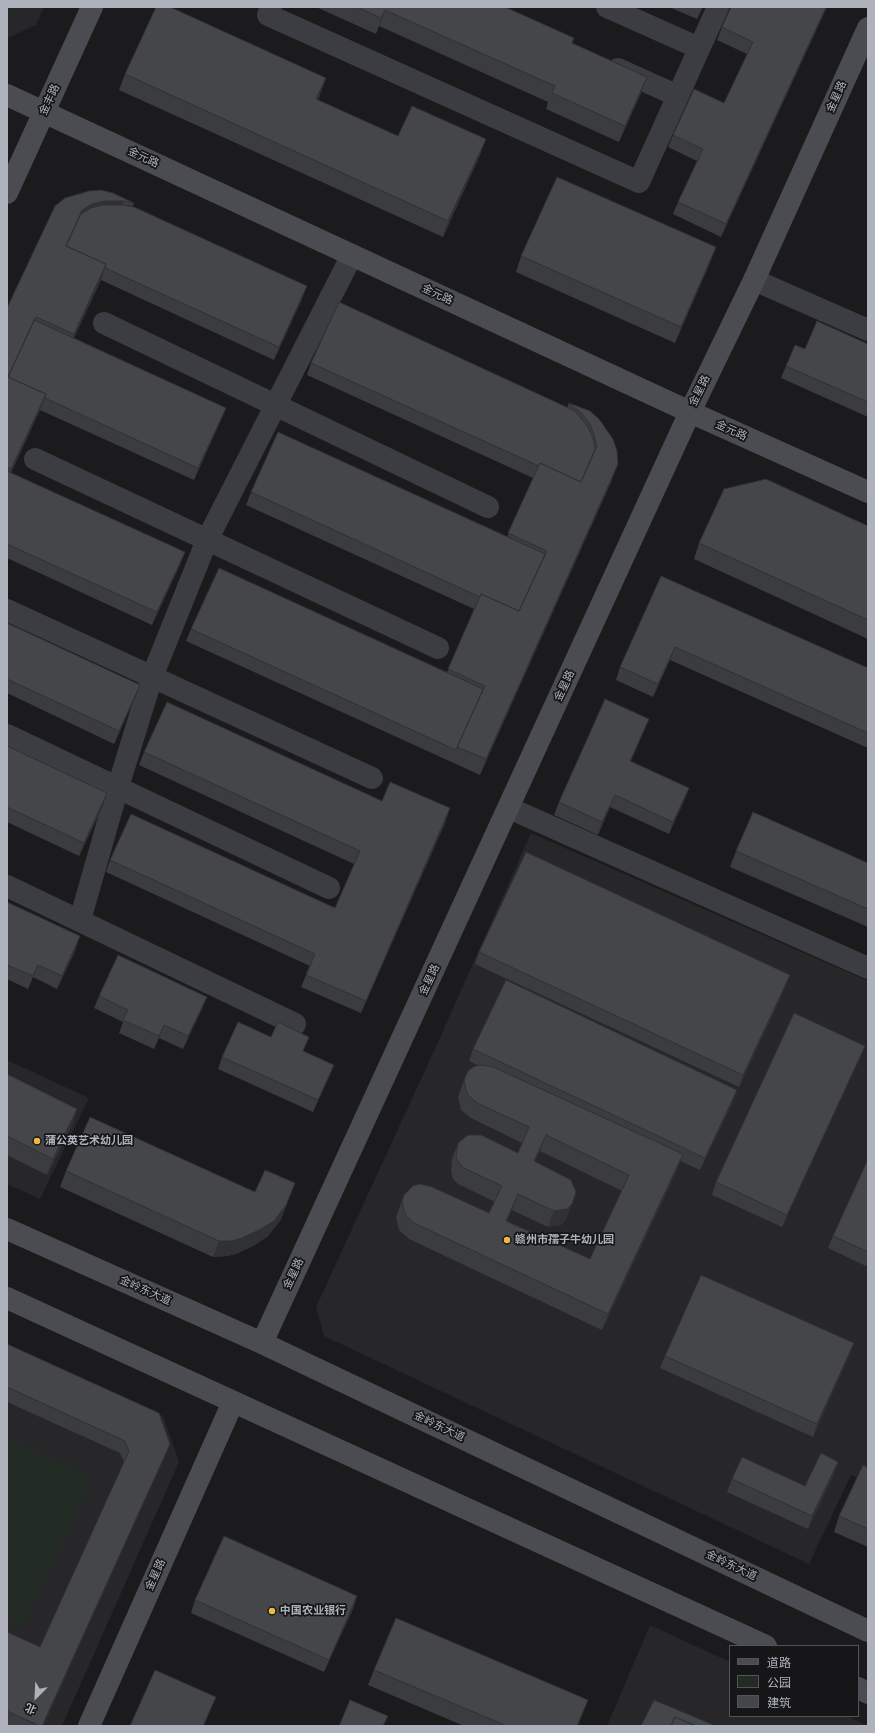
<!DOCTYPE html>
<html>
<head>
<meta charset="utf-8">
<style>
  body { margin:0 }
  #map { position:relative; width:875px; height:1733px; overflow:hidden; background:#1b1b1d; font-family:Roboto,"Noto Sans SC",sans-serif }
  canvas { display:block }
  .frame { position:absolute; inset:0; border:8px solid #aeb2bc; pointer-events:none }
  .legend { position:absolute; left:729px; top:1645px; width:130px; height:72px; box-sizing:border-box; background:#161618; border:1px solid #53545a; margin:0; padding:5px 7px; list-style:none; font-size:12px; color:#aeb2bc }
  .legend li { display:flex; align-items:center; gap:8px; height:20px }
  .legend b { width:20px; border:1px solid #53545a }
  .north { position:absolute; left:16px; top:1677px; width:40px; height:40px; -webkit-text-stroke:3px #161618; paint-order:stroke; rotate:204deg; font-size:11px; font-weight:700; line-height:16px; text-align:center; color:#aeb2bc }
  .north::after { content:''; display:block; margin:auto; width:14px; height:18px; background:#aeb2bc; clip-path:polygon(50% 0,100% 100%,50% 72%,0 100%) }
</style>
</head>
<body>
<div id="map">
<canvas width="875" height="1733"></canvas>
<div class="frame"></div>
<ul class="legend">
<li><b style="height:5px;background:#4a4c52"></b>道路</li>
<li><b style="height:11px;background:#232c24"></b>公园</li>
<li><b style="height:11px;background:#45464a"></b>建筑</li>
</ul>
<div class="north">北</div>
</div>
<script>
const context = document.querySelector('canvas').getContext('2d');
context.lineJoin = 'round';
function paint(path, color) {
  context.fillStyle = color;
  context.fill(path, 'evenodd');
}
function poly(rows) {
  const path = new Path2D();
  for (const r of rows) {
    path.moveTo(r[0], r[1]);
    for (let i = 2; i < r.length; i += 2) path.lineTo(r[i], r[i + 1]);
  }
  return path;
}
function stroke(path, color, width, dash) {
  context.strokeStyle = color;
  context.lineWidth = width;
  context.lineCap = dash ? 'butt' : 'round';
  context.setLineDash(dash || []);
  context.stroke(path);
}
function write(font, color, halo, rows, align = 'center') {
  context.font = font + ' Roboto,"Noto Sans SC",sans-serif';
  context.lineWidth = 3.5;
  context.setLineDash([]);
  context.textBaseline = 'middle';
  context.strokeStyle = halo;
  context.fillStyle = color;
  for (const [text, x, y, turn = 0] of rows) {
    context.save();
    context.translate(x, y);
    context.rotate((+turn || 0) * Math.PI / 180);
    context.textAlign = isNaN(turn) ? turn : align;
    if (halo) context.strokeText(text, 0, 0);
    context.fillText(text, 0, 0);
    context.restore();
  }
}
paint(poly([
  [7,7,44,7,36,25,7,38],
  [531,833,868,981,868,1483,851,1475,809,1564,324,1336,316,1307,434,1051],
  [7,1060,89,1098,40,1199,7,1184],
  [7,1348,163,1416,179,1462,62,1726,7,1726],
  [650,1625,730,1662,730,1716,847,1716,868,1726,607,1726]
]), '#27272a');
paint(poly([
  [7,1439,92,1478,23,1626,7,1619]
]), '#232c24');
stroke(poly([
  [271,7,268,15,639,182,718,7],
  [607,7,699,48],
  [618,69,678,96],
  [754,280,868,330],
  [104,323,488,507],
  [35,459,438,648],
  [7,610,372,778],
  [7,735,329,888],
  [509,808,868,968],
  [7,886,295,1024],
  [80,920,118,787,152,677,207,540,352,255]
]), '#3c3d42', 22);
stroke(poly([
  [7,95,690,412,868,492],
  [7,193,92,7],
  [7,1229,262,1343,868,1631],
  [7,1298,766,1646],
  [262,1343,690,412,754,280,868,28],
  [858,1688,868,1693],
  [89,1726,233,1402]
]), '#4a4c52', 22);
paint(poly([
  [316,7,505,7,574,38,572,43,641,93,619,142,546,109,548,102,379,26,376,34],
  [669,7,703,7,697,19],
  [731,7,827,7,721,237,673,214,678,202,697,161,668,147,673,135,724,103,747,54,717,40,722,27],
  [125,74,326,78,318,100,398,136,486,139,480,155,443,237,119,90],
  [89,191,134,203,132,207,302,299,274,360,101,280,74,338,226,408,221,420,194,480,40,410,11,473,185,552,180,565,152,625,7,558,7,308],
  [716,247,710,263,675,343,516,272,521,256],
  [868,344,868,417,781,378,786,366,805,349],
  [311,363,567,408,569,403,590,411,612,480,480,775,186,641,191,629,447,672,474,609,246,505,251,492,507,537,533,478,307,375],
  [868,526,868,639,694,559,699,543],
  [661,576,868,668,868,748,670,660,653,697,616,680,620,667],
  [7,623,140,685,135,698,114,744,7,693],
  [649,719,644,731,631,761,689,788,684,801,669,834,610,807,598,835,554,815,559,802],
  [7,746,107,793,103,806,79,856,7,822],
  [144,752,382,801,446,821,361,1013,301,987,310,966,106,872,110,860,335,908,354,864,139,765],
  [736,851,868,863,868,927,730,867],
  [7,902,76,949,57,989,33,977,28,989,7,979],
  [479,952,785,988,739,1087,475,964],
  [99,996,202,1009,183,1049,159,1038,154,1049,119,1033,123,1022,94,1008],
  [271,1037,304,1051,329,1077,313,1112,218,1069,222,1057],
  [865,1046,860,1058,782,1227,712,1195,716,1182],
  [473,1049,733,1102,700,1170,680,1161,677,1170,602,1330,409,1239,399,1230,396,1217,404,1195,489,1213,495,1202,458,1184,453,1179,451,1172,452,1159,458,1143,518,1153,522,1143,471,1118,461,1110,458,1097,460,1091,466,1075,477,1065,469,1061],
  [540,1151,622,1191,590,1259,507,1221,512,1210,548,1227,561,1225,566,1220,535,1161],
  [7,1074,77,1109,72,1125,47,1175,7,1155],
  [868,1159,868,1267,828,1248,833,1236],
  [66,1171,255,1192,295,1183,289,1199,280,1221,268,1236,255,1245,236,1254,227,1256,213,1257,60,1187],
  [7,1344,165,1456,43,1726,7,1726,7,1632,40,1647,124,1462,120,1453,7,1402],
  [665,1356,849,1356,813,1437,660,1368],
  [868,1468,868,1547,834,1532,839,1516],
  [834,1474,808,1529,727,1492,732,1479,805,1486],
  [357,1596,353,1609,324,1672,191,1613,195,1600],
  [374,1670,582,1715,578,1726,464,1726,368,1685]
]), '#3b3c40');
paint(poly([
  [7,7,14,7,7,9],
  [702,7,703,7,697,19],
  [826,7,827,7,721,237,726,224],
  [385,10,376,34,381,18],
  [647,77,641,93,619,142,625,126],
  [326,78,320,94,311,115,316,99],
  [486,139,480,155,443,237,448,221],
  [104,201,124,201,119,217,66,250,82,210,92,204],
  [716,247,710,263,675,343,681,327],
  [106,264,101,280,68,350,74,334],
  [307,286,302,299,274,360,279,347],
  [46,394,40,410,7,480,11,469],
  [226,408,221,420,194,480,198,468],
  [618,464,612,480,480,775,486,759],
  [185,552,180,565,152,625,157,612],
  [675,647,670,660,653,697,658,684],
  [140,685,135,698,114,744,119,731],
  [649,719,644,731,625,773,630,761],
  [689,788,684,801,669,834,673,822],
  [107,793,103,806,79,856,84,843],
  [615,795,610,807,598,835,602,822],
  [450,808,446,821,361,1013,366,1001],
  [80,936,76,949,57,989,62,976],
  [790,975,785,988,739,1087,743,1075],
  [207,997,202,1009,183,1049,188,1036],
  [164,1025,159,1038,154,1049,159,1036],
  [865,1046,860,1058,782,1227,787,1215],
  [334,1065,329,1077,313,1112,318,1100],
  [737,1090,733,1102,700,1170,705,1158],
  [77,1109,72,1125,47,1175,53,1159],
  [546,1135,540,1151,528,1176,534,1161],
  [683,1154,677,1170,602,1330,608,1314],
  [295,1183,289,1199,280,1221,268,1236,255,1245,236,1254,227,1256,213,1257,219,1241],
  [518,1194,512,1210,500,1237,506,1221],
  [572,1204,566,1220,561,1225,548,1227,554,1211],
  [854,1343,849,1356,813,1437,817,1424],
  [170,1444,165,1456,43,1726,42,1726],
  [838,1462,834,1474,808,1529,812,1516],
  [357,1596,353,1609,324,1672,329,1660],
  [216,1697,204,1726,203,1726],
  [588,1700,578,1726,577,1726]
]), '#303134');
const building = poly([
  [156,7,170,7,326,78,316,99,398,136,412,106,486,139,448,221,125,74,156,7],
  [357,7,505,7,574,38,572,43,647,77,625,126,552,93,555,86,385,10,381,18,357,7],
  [731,7,826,7,726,224,678,202,703,149,673,135,694,89,724,103,753,42,722,27,731,7],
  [557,177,716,247,681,327,521,256,557,177],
  [101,190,113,193,134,203,124,201,104,201,92,204,82,210,66,246,106,264,74,334,36,317,8,377,46,394,11,469,7,467,7,308,55,206,65,198,89,191,101,190],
  [102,205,123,205,134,207,307,286,279,347,105,268,106,264,66,246,81,214,91,208,102,205],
  [339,302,575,411,588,427,593,438,595,449,581,482,540,463,539,466,311,363,339,302],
  [34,320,226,408,198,468,45,398,46,394,8,377,34,320],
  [817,321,868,344,868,402,786,366,795,345,805,349,817,321],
  [569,403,590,411,599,419,613,439,617,451,618,464,486,759,457,747,485,686,448,669,481,594,519,611,547,551,508,533,540,463,581,482,597,446,594,435,590,424,583,415,569,403],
  [278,432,545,554,519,611,481,594,480,597,251,492,278,432],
  [7,471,185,552,157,612,7,544,7,471],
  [766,479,868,526,868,620,699,543,724,489,766,479],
  [219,568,483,689,456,750,191,629,219,568],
  [661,576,868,668,868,733,675,647,658,684,620,667,661,576],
  [7,623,140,685,119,731,7,679,7,623],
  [605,699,649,719,630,761,689,788,673,822,615,795,602,822,559,802,605,699],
  [167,702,382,801,390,782,450,808,366,1001,306,975,315,954,110,860,131,814,335,908,360,851,144,752,167,702],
  [7,746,107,793,84,843,7,807,7,746],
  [753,812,868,863,868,909,736,851,753,812],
  [526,852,790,975,743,1075,479,952,526,852],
  [7,902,80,936,62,976,38,965,33,976,7,965,7,902],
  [118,955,207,997,188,1036,164,1025,159,1036,123,1020,128,1010,99,996,118,955],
  [506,980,737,1090,705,1158,473,1049,506,980],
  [794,1013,865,1046,787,1215,716,1182,794,1013],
  [238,1022,271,1037,278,1022,309,1037,303,1051,334,1065,318,1100,222,1057,238,1022],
  [482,1065,493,1067,683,1154,608,1314,414,1223,405,1214,402,1201,404,1195,413,1186,420,1184,432,1187,489,1213,502,1186,464,1168,459,1163,456,1157,458,1143,468,1135,481,1135,518,1153,529,1127,477,1103,467,1094,464,1081,466,1075,469,1070,475,1066,482,1065],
  [546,1135,629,1175,590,1259,506,1221,518,1194,554,1211,567,1209,572,1204,576,1192,571,1180,534,1161,546,1135],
  [7,1074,77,1109,53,1159,7,1136,7,1074],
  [90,1117,255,1192,265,1170,295,1183,286,1205,274,1221,261,1229,242,1238,232,1241,219,1241,66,1171,90,1117],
  [868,1159,868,1252,833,1236,868,1159],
  [701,1275,854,1343,817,1424,665,1356,701,1275],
  [7,1344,159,1413,170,1444,42,1726,40,1726,7,1711,7,1632,40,1647,129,1451,125,1441,7,1387,7,1344],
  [821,1453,838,1462,812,1516,732,1479,742,1457,805,1486,821,1453],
  [863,1465,868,1468,868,1529,839,1516,863,1465],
  [224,1536,357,1596,329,1660,195,1600,224,1536],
  [396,1618,588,1700,577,1726,507,1726,374,1670,396,1618],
  [155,1670,216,1697,203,1726,130,1726,155,1670],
  [350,1700,388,1716,383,1726,339,1726,350,1700],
  [654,1700,716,1726,696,1726,675,1717,671,1726,641,1726,654,1700],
  [675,1717,696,1726,671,1726,675,1717]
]);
paint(building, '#45464a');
stroke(building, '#303134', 1);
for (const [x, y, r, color] of [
  [37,1141,4,"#f0b841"],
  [507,1240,4,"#f0b841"],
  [272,1611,4,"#f0b841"]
]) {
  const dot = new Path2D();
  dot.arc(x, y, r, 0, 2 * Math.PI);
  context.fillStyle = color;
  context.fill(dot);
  stroke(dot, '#161618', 1.5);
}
write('11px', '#aeb2bc', '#161618', [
  ["金星路",837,97,-66],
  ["金丰路",50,100,-65],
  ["金元路",143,158,25],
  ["金元路",437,295,25],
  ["金星路",700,391,-64],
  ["金元路",731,431,24],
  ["金星路",565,686,-65],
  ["金星路",430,980,-65],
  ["金星路",294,1274,-65],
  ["金岭东大道",145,1291,24],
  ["金岭东大道",439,1427,25],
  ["金岭东大道",731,1566,25],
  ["金星路",156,1575,-66]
]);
write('bold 11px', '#aeb2bc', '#161618', [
  ["蒲公英艺术幼儿园",45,1141],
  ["赣州市孺子牛幼儿园",515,1240],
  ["中国农业银行",280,1611]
], 'left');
</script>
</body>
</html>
